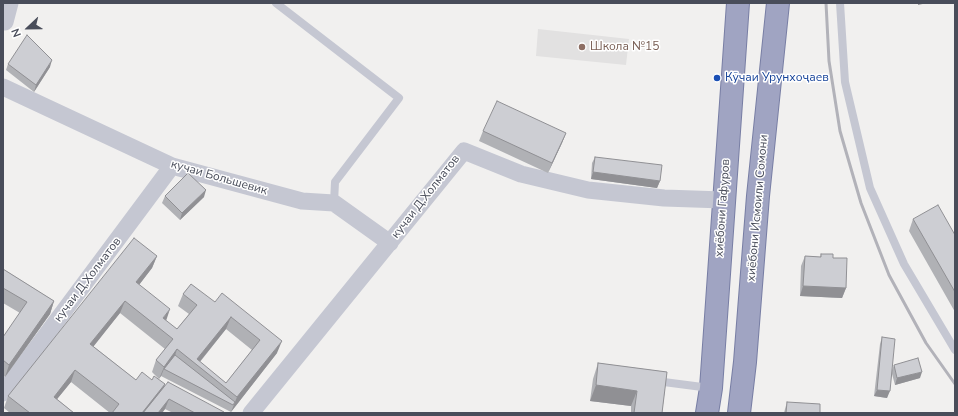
<!DOCTYPE html>
<html>
<head>
<meta charset="utf-8">
<style>
  body { margin:0 }
  #map { position:relative; width:958px; height:416px; overflow:hidden; background:#f1f0ef; font-family:"Nunito Sans",sans-serif }
  canvas { display:block }
  .frame { position:absolute; inset:0; border:4px solid #494d5a; pointer-events:none }
  .north { position:absolute; left:8px; top:8px; width:40px; height:40px; -webkit-text-stroke:3px #fff; paint-order:stroke; rotate:248deg; font-size:11px; font-weight:700; line-height:16px; text-align:center; color:#494d5a }
  .north::after { content:''; display:block; margin:auto; width:14px; height:18px; background:#494d5a; clip-path:polygon(50% 0,100% 100%,50% 72%,0 100%) }
</style>
</head>
<body>
<div id="map">
<canvas width="958" height="416"></canvas>
<div class="frame"></div>
<div class="north">N</div>
</div>
<script>
const context = document.querySelector('canvas').getContext('2d');
context.lineJoin = 'round';
function paint(path, color) {
  context.fillStyle = color;
  context.fill(path, 'evenodd');
}
function poly(rows) {
  const path = new Path2D();
  for (const r of rows) {
    path.moveTo(r[0], r[1]);
    for (let i = 2; i < r.length; i += 2) path.lineTo(r[i], r[i + 1]);
  }
  return path;
}
function stroke(path, color, width, dash) {
  context.strokeStyle = color;
  context.lineWidth = width;
  context.lineCap = dash ? 'butt' : 'round';
  context.setLineDash(dash || []);
  context.stroke(path);
}
function write(font, color, halo, rows, align = 'center') {
  context.font = font + ' "Nunito Sans",sans-serif';
  context.lineWidth = 3;
  context.setLineDash([]);
  context.textBaseline = 'middle';
  context.strokeStyle = halo;
  context.fillStyle = color;
  for (const [text, x, y, turn = 0] of rows) {
    context.save();
    context.translate(x, y);
    context.rotate((+turn || 0) * Math.PI / 180);
    context.textAlign = isNaN(turn) ? turn : align;
    if (halo) context.strokeText(text, 0, 0);
    context.fillText(text, 0, 0);
    context.restore();
  }
}
paint(poly([
  [538,29,629,39,626,65,536,56]
]), '#e2e1e1');
const trunk = poly([
  [707,413,711,388,738,3],
  [739,413,745,362,758,196,778,3]
]);
stroke(trunk, '#787ea4', 24);
stroke(poly([
  [276,3,399,98,335,182,334,203],
  [840,3,845,82,870,188,904,264,955,350],
  [656,381,710,388]
]), '#c5c7d2', 8);
stroke(poly([
  [5,22,10,3],
  [3,87,172,166,302,201,334,203,390,243],
  [3,393,172,166],
  [251,413,464,151,521,174,588,190,664,198,723,200]
]), '#c5c7d2', 17);
stroke(trunk, '#a0a4c2', 22);
stroke(poly([
  [826,3,829,61,840,131,861,203,889,275,926,343,955,384]
]), '#b2b2b9', 3);
paint(poly([
  [8,64,50,67,34,92,6,70],
  [483,131,566,133,562,143,548,173,479,141],
  [595,157,660,181,657,188,591,179,592,163],
  [165,196,204,197,180,220,162,203],
  [913,219,955,235,955,312,909,231],
  [821,254,833,258,846,288,842,298,800,296,801,266,805,256,820,257],
  [157,256,152,268,139,285,166,321,177,329,189,314,178,306,183,294,191,284,277,353,231,412,161,376,159,379,152,372,156,360,165,349,120,313,93,346,136,380,152,380,165,384,164,388,224,413,173,413,165,409,162,413,110,413,71,382,57,399,74,413,10,413,4,408,8,396],
  [226,329,252,350,226,383,200,362],
  [3,269,54,301,50,314,5,377,3,375,3,337,20,313,3,303],
  [882,337,892,370,894,365,920,378,895,385,892,374,887,398,874,396,880,344],
  [598,363,667,372,662,413,631,413,631,406,590,401,593,379],
  [787,402,820,413,784,413,785,409]
]), '#b0b1b5');
paint(poly([
  [918,3,927,3,918,5],
  [52,60,50,67,34,92,36,85],
  [566,133,562,143,548,173,552,163],
  [593,172,660,181,657,188,591,179],
  [206,190,204,197,180,220,182,213],
  [157,256,152,268,132,294,136,282],
  [803,286,846,288,842,298,800,296],
  [54,301,50,314,5,377,9,365],
  [125,301,120,313,86,356,90,344],
  [170,309,166,321,163,318],
  [231,317,226,329,197,365,197,359],
  [282,341,277,353,231,412,237,397],
  [177,349,173,362,164,369,161,376,159,379,164,367],
  [75,370,71,382,49,409,54,397],
  [922,372,920,378,895,385,897,378],
  [165,384,160,396,147,413,142,413],
  [596,385,637,391,631,406,590,401],
  [877,390,890,391,887,398,874,396],
  [169,399,165,409,162,413,158,413]
]), '#909094');
const building = poly([
  [27,35,52,60,36,85,8,64,27,35],
  [497,101,566,133,552,163,483,131,497,101],
  [595,157,662,165,660,181,593,172,595,157],
  [188,173,206,190,182,213,165,196,188,173],
  [938,205,955,235,955,292,913,219,938,205],
  [134,238,157,256,136,282,170,309,163,318,177,329,197,305,183,294,191,284,215,302,222,293,282,341,237,397,177,349,164,367,156,360,173,339,125,301,90,344,136,380,142,372,152,380,154,376,165,384,142,413,112,413,119,404,75,370,54,397,74,413,30,413,8,396,134,238],
  [231,317,260,340,226,383,197,359,231,317],
  [821,254,833,254,833,258,847,258,846,288,803,286,805,256,821,257,821,254],
  [3,269,54,301,9,365,3,360,3,337,27,302,3,288,3,269],
  [882,337,895,339,890,391,877,390,882,337],
  [175,355,235,402,233,405,164,369,175,355],
  [918,358,922,372,897,378,894,365,918,358],
  [598,363,667,372,662,413,634,413,637,391,596,385,598,363],
  [168,382,224,412,224,413,195,413,169,399,158,413,143,413,168,382],
  [787,402,820,404,820,413,786,413,787,402]
]);
paint(building, '#cdced3');
stroke(building, '#909094', 1);
for (const [x, y, r, color] of [
  [582,47,4,"#8d6e63"],
  [717,78,4,"#1a4fb4"]
]) {
  const dot = new Path2D();
  dot.arc(x, y, r, 0, 2 * Math.PI);
  context.fillStyle = color;
  context.fill(dot);
  stroke(dot, '#fff', 1.5);
}
write('12px', '#785e54', '#fff', [
  ["Школа №15",590,47]
], 'left');
write('12px', '#164399', '#fff', [
  ["Кӯчаи Урунхоҷаев",725,78]
], 'left');
write('12px', '#494d5a', '#fff', [
  ["кучаи Большевик",219,178,16],
  ["кучаи Д,Холматов",426,197,-52],
  ["хиёбони Гафуров",723,208,-86],
  ["хиёбони Исмоили Сомони",758,208,-85],
  ["кучаи Д,Холматов",88,280,-53]
]);
</script>
</body>
</html>
